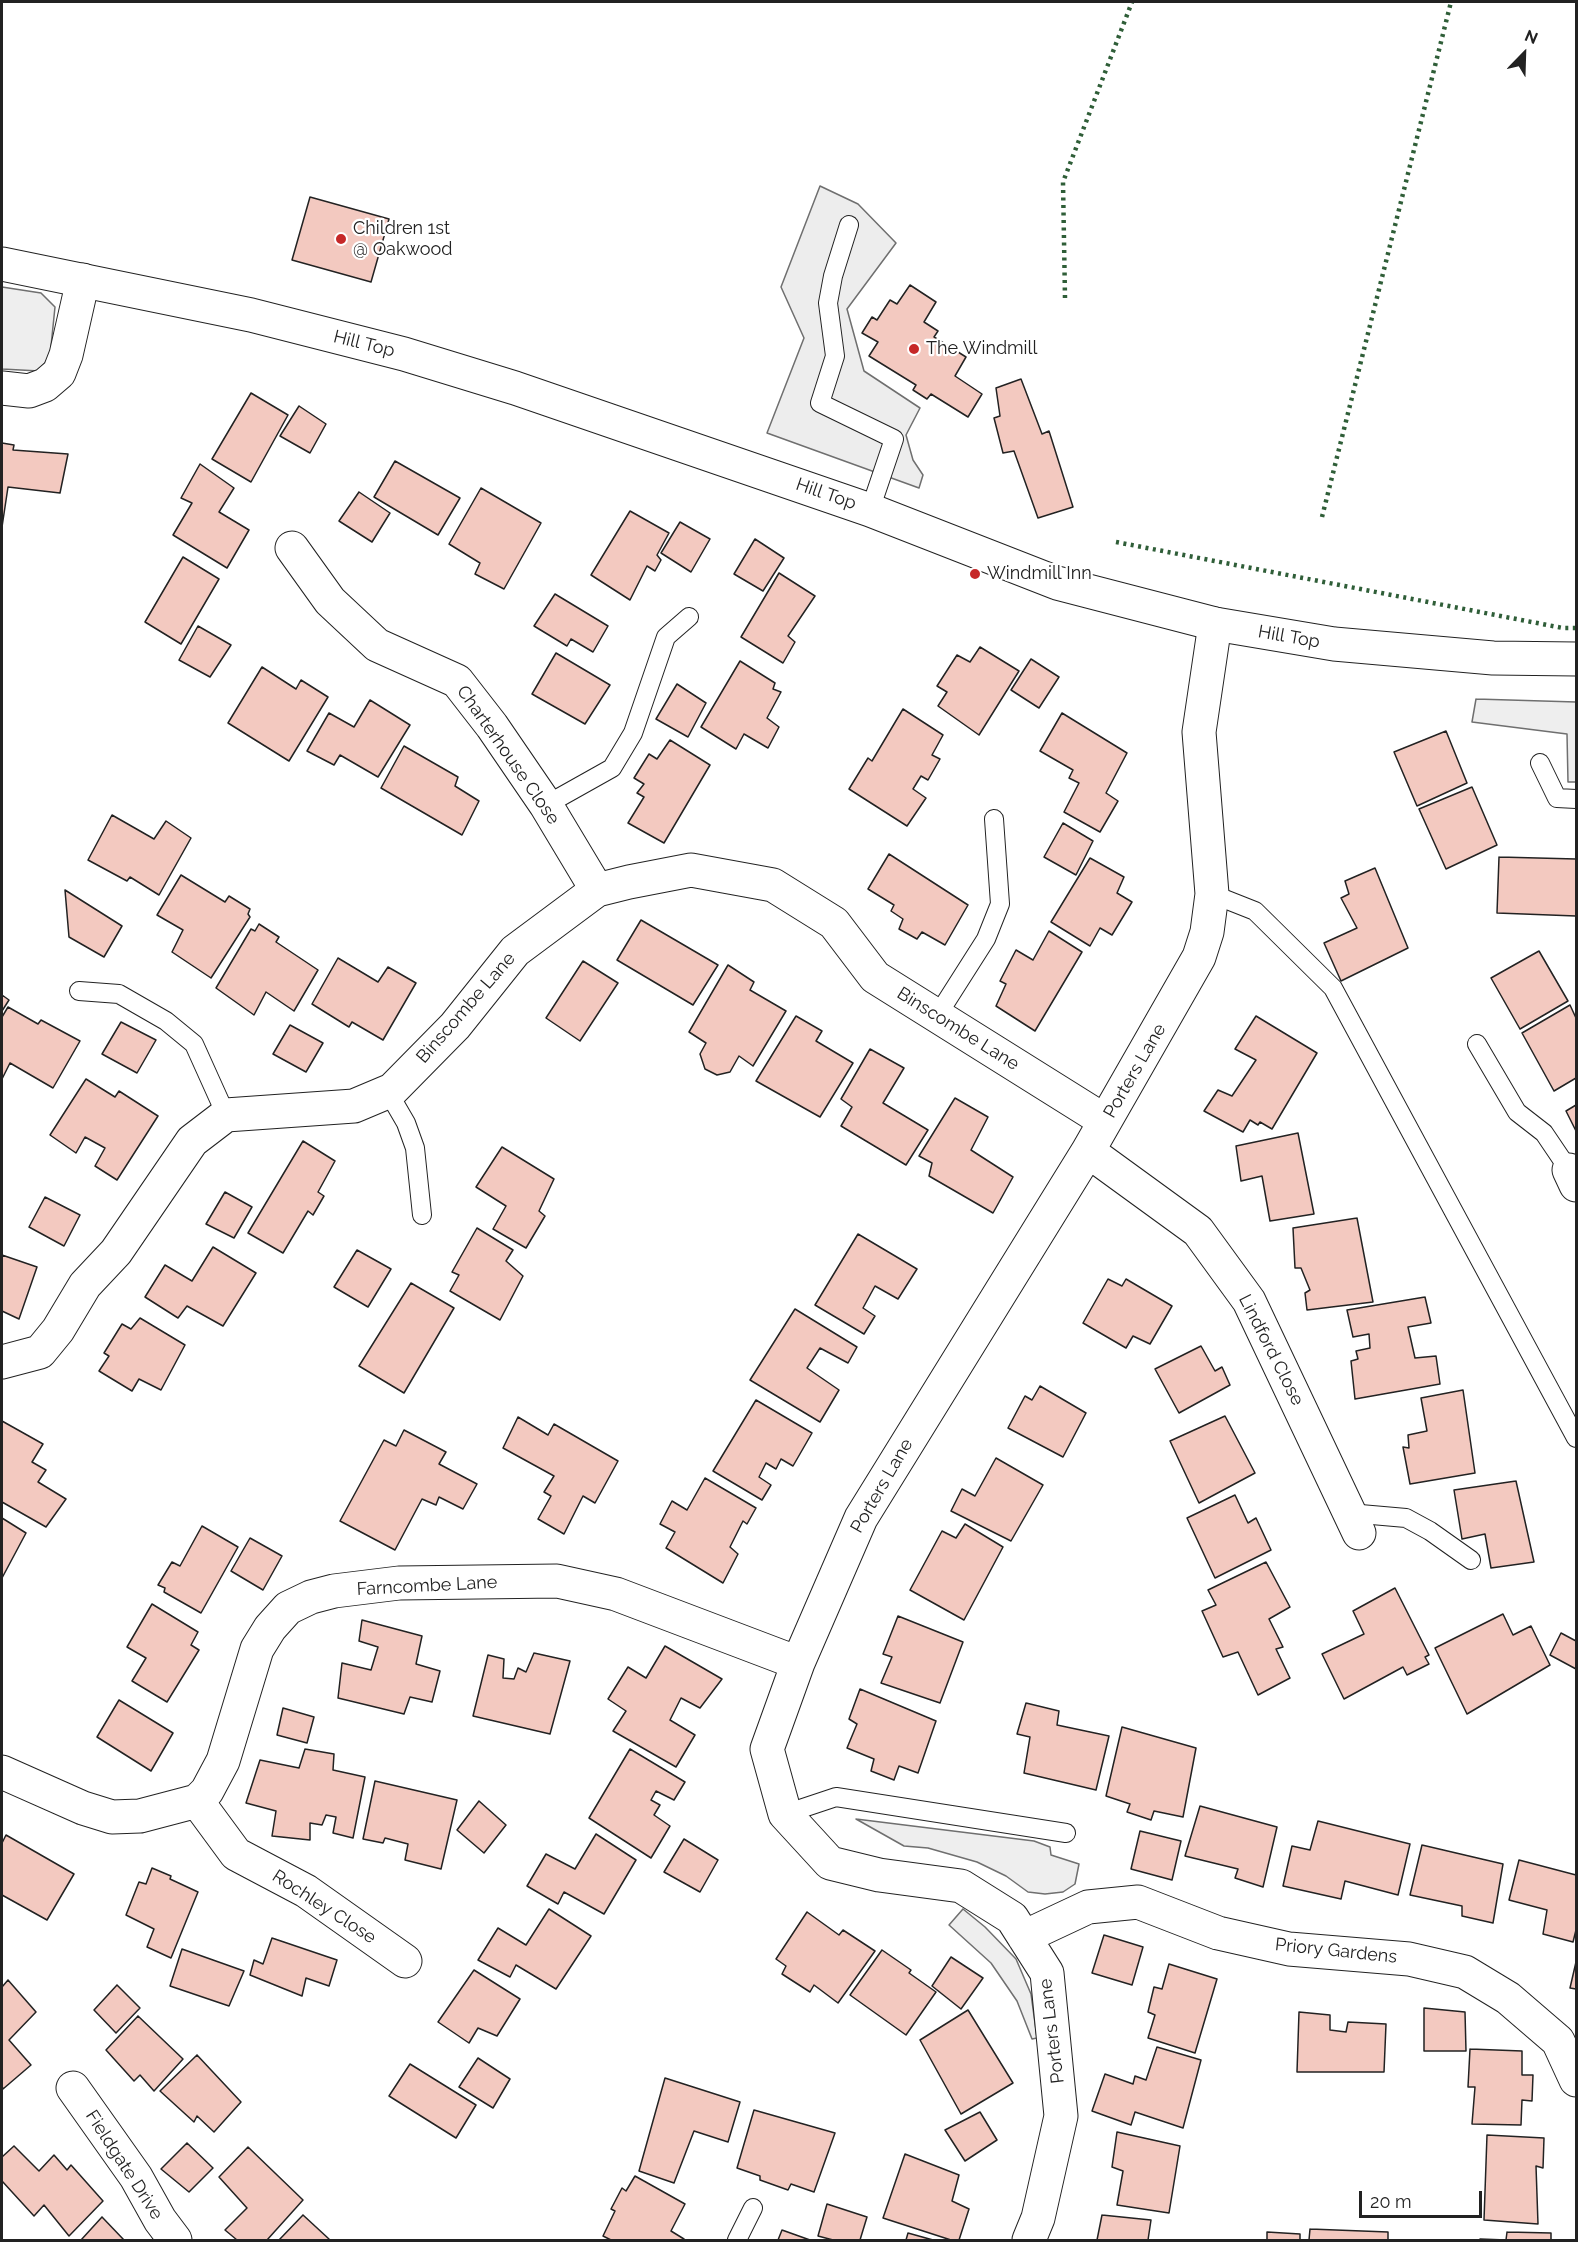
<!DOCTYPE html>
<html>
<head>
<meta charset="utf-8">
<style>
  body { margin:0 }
  #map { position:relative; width:1578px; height:2242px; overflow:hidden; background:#fff; font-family:Raleway,sans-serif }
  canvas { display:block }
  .frame { position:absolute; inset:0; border:3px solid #222; pointer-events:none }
  .north { position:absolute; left:1494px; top:24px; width:60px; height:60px; -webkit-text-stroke:4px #fff; paint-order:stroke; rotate:23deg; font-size:16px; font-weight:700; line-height:24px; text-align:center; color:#222 }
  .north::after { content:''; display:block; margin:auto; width:21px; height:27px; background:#222; clip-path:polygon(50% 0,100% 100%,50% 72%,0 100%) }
  .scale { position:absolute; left:1359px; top:2191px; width:123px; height:27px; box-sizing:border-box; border:3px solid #222; border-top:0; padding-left:8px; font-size:18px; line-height:21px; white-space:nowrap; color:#222; -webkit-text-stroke:4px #fff; paint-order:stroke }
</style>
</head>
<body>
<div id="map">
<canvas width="1578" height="2242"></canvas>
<div class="frame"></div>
<div class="north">N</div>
<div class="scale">20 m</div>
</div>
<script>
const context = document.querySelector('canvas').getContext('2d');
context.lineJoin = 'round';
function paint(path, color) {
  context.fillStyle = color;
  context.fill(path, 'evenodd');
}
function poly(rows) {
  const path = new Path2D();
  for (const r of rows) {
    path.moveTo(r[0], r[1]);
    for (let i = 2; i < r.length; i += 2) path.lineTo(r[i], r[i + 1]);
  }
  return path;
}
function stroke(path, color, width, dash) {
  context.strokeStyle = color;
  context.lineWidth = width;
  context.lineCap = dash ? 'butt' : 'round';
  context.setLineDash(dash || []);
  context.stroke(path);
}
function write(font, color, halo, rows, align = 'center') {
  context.font = font + ' Raleway,sans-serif';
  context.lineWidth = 4.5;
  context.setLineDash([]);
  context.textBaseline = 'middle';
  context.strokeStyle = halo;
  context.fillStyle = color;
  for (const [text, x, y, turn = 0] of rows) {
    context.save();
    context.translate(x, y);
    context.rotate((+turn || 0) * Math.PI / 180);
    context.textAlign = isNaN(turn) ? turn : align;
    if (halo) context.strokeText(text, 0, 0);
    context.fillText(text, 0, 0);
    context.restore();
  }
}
const green = poly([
  [2,287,41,293,55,307,50,356,39,371,2,369,2,287],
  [1476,699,1576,702,1576,782,1568,782,1567,734,1472,722,1476,699],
  [856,1819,1034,1841,1050,1847,1051,1855,1079,1864,1075,1884,1063,1892,1045,1894,1028,1892,1006,1876,977,1862,928,1848,904,1846,856,1819],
  [963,1909,985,1927,1016,1959,1031,1994,1037,2038,1032,2039,1017,2001,991,1963,949,1925,963,1909]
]);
paint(green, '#eee');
stroke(green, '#6f6f6f', 1.5);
const parking = poly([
  [820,186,858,204,896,243,847,309,864,371,920,408,906,435,913,460,923,475,919,488,767,433,804,338,781,287,820,186]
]);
paint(parking, '#ededed');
stroke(parking, '#6f6f6f', 1.5);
const building = poly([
  [310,197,389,219,371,282,292,260,310,197],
  [910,285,936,302,924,322,938,331,934,337,966,357,955,376,982,394,968,417,931,394,927,399,913,390,916,385,869,356,878,342,862,333,872,317,877,320,890,300,897,304,910,285],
  [1021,379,1042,434,1049,431,1073,507,1038,518,1014,451,1003,453,994,418,1000,416,996,388,1021,379],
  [251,393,288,415,251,482,212,459,251,393],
  [299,406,326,424,310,453,280,436,299,406],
  [2,443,14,445,13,450,68,454,60,493,8,487,2,527,2,443],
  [395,461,460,498,438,535,374,497,395,461],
  [200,464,234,488,219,512,249,530,227,568,173,535,192,503,181,498,200,464],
  [481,488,541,523,504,589,475,574,480,563,449,544,481,488],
  [359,492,390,513,372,542,339,521,359,492],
  [630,511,669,533,657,555,661,560,655,571,647,566,630,600,591,575,630,511],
  [680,522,710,539,691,572,661,553,680,522],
  [755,539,784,558,763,591,734,574,755,539],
  [183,557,219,579,181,644,145,622,183,557],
  [779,573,815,596,788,636,795,642,783,663,741,637,779,573],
  [555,594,608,626,593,652,571,639,567,646,534,626,555,594],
  [198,626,231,645,210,677,179,660,198,626],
  [980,647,1019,671,979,735,938,706,947,692,937,686,957,655,970,662,980,647],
  [556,653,610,685,585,724,532,694,556,653],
  [1031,659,1059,677,1039,708,1011,690,1031,659],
  [740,661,775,683,773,689,781,692,767,718,779,727,768,748,744,734,736,749,701,727,740,661],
  [262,667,296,689,301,680,328,697,289,761,228,723,262,667],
  [677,684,706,703,688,737,656,719,677,684],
  [370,700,410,725,378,777,340,755,334,765,307,751,329,713,354,727,370,700],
  [903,709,943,735,932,755,940,759,928,780,921,776,913,789,926,798,907,826,849,789,868,758,872,761,903,709],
  [1062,713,1127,753,1106,793,1118,801,1100,832,1064,812,1079,783,1069,778,1073,770,1040,751,1062,713],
  [1446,731,1467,783,1417,806,1394,752,1446,731],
  [670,740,710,765,664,843,628,823,644,797,637,793,644,784,634,778,649,754,657,759,670,740],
  [404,746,458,777,455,786,479,801,462,835,381,788,404,746],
  [1472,787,1497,845,1446,869,1419,809,1472,787],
  [112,815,154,839,166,821,191,838,159,895,130,877,127,881,88,860,112,815],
  [1063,823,1093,841,1076,875,1044,857,1063,823],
  [889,854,968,905,945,945,922,932,917,939,899,929,903,919,891,911,894,905,868,889,889,854],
  [1499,857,1576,859,1576,916,1497,913,1499,857],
  [1090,858,1124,877,1117,893,1132,902,1112,935,1100,928,1090,946,1051,922,1090,858],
  [1375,868,1408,948,1341,981,1324,943,1357,928,1341,898,1349,894,1345,881,1375,868],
  [181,875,225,902,229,896,250,909,248,914,250,917,211,978,172,952,183,930,157,915,181,875],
  [65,890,122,926,104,957,69,937,65,890],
  [641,920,718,965,693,1005,617,960,641,920],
  [259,924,279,937,276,942,318,970,294,1011,266,992,254,1015,216,988,251,929,255,931,259,924],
  [1049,931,1082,952,1035,1031,996,1006,1006,984,1000,981,1016,950,1033,960,1049,931],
  [1539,951,1568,1001,1520,1029,1491,978,1539,951],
  [338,958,378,982,388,967,416,983,383,1040,352,1022,349,1027,312,1004,338,958],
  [583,961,618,983,580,1041,546,1018,583,961],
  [728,965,754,982,750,990,786,1011,753,1066,739,1056,730,1072,717,1075,705,1069,700,1054,706,1043,689,1032,728,965],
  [2,995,9,1000,2,1011,2,995],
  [1570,1005,1576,1018,1576,1078,1554,1091,1522,1033,1570,1005],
  [8,1007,38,1024,41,1020,80,1041,53,1088,10,1063,2,1079,2,1017,8,1007],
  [796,1016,822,1031,816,1041,853,1063,820,1117,756,1081,796,1016],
  [1256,1016,1317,1053,1272,1129,1260,1122,1258,1125,1250,1120,1243,1132,1204,1111,1218,1090,1232,1096,1256,1060,1235,1049,1256,1016],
  [121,1022,156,1040,137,1073,102,1054,121,1022],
  [290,1025,323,1043,306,1072,273,1054,290,1025],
  [870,1049,904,1068,883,1103,928,1130,906,1165,841,1126,852,1107,841,1099,870,1049],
  [86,1079,115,1097,119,1091,158,1116,117,1180,95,1166,105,1148,85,1137,76,1153,50,1135,86,1079],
  [955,1098,988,1117,971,1150,1013,1177,993,1213,929,1176,932,1163,919,1156,955,1098],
  [1576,1105,1576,1131,1566,1111,1576,1105],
  [1298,1133,1314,1214,1270,1221,1262,1176,1241,1181,1236,1146,1298,1133],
  [303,1141,335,1161,318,1192,324,1196,313,1215,308,1211,283,1253,248,1233,303,1141],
  [502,1147,554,1179,539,1211,545,1216,526,1248,493,1229,506,1206,476,1187,502,1147],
  [225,1192,252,1207,234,1238,206,1224,225,1192],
  [45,1197,80,1215,64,1246,29,1227,45,1197],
  [1357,1218,1373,1302,1307,1310,1305,1293,1310,1290,1301,1268,1295,1268,1293,1228,1357,1218],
  [477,1228,513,1250,506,1261,523,1276,500,1320,450,1291,459,1275,452,1272,477,1228],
  [858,1234,917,1269,898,1299,875,1286,863,1308,875,1316,864,1334,815,1305,858,1234],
  [213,1247,256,1273,223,1326,187,1306,178,1318,145,1297,165,1265,192,1281,213,1247],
  [357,1250,391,1269,368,1307,334,1287,357,1250],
  [2,1255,37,1267,19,1319,2,1311,2,1255],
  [1108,1279,1122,1286,1126,1279,1172,1306,1150,1344,1133,1336,1126,1348,1083,1323,1108,1279],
  [411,1283,454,1308,404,1393,359,1366,411,1283],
  [1425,1297,1431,1323,1408,1327,1415,1358,1436,1356,1440,1384,1355,1399,1351,1361,1358,1359,1356,1351,1370,1348,1369,1334,1353,1337,1347,1310,1425,1297],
  [795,1309,857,1347,848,1363,820,1348,807,1368,839,1390,820,1422,750,1380,795,1309],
  [140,1318,185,1345,161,1390,139,1379,132,1391,99,1371,109,1356,104,1353,122,1324,131,1329,140,1318],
  [1201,1346,1215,1371,1222,1367,1230,1385,1179,1413,1155,1369,1201,1346],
  [1040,1386,1086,1413,1063,1457,1008,1428,1025,1396,1032,1400,1040,1386],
  [1463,1390,1475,1473,1410,1484,1403,1447,1409,1448,1408,1435,1427,1431,1421,1398,1463,1390],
  [756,1400,812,1433,793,1466,781,1459,776,1469,766,1463,759,1477,771,1485,762,1500,713,1471,756,1400],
  [1225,1416,1255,1473,1199,1503,1170,1441,1225,1416],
  [518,1417,548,1435,554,1424,618,1461,595,1503,583,1496,564,1534,538,1519,551,1496,544,1492,554,1476,503,1448,518,1417],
  [2,1421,43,1444,32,1462,46,1470,38,1482,66,1499,46,1527,2,1502,2,1421],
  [404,1430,446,1452,439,1464,477,1484,463,1509,439,1497,436,1505,422,1499,395,1550,340,1521,384,1440,396,1446,404,1430],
  [996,1458,1043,1485,1011,1541,951,1511,962,1489,975,1496,996,1458],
  [705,1478,756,1508,747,1524,743,1521,730,1547,738,1554,723,1583,666,1548,675,1532,660,1524,672,1501,687,1510,705,1478],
  [1516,1481,1534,1562,1491,1568,1485,1534,1462,1539,1454,1490,1516,1481],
  [1235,1495,1248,1523,1256,1518,1271,1550,1215,1578,1187,1518,1235,1495],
  [2,1518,26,1533,2,1578,2,1518],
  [965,1524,1003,1547,964,1620,910,1590,942,1531,956,1538,965,1524],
  [202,1526,238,1547,201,1613,164,1592,165,1588,158,1585,172,1562,180,1566,202,1526],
  [250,1538,282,1556,263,1590,231,1571,250,1538],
  [1266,1562,1290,1607,1269,1619,1283,1647,1276,1649,1290,1678,1258,1695,1238,1652,1223,1657,1202,1611,1216,1605,1208,1590,1266,1562],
  [1395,1588,1429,1655,1425,1657,1429,1664,1407,1675,1403,1667,1344,1699,1322,1654,1364,1634,1353,1611,1395,1588],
  [152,1604,198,1632,191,1645,199,1650,167,1702,132,1681,146,1658,127,1647,152,1604],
  [1503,1614,1513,1635,1531,1626,1550,1665,1467,1714,1435,1648,1503,1614],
  [898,1616,963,1642,940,1703,881,1683,892,1657,883,1654,898,1616],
  [362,1620,422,1636,416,1664,440,1671,432,1702,410,1697,404,1714,338,1698,342,1663,371,1670,378,1647,359,1641,362,1620],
  [1561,1633,1576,1641,1576,1669,1550,1655,1561,1633],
  [665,1646,722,1679,700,1708,681,1698,670,1720,695,1735,676,1767,613,1731,626,1711,608,1699,628,1667,646,1678,665,1646],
  [534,1653,570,1661,550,1734,473,1716,488,1655,504,1659,503,1678,514,1679,518,1668,526,1672,534,1653],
  [860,1689,936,1721,918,1773,899,1766,894,1780,871,1771,874,1759,847,1748,857,1724,849,1719,860,1689],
  [119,1700,173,1733,151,1771,97,1737,119,1700],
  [1026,1703,1059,1711,1057,1725,1109,1736,1096,1790,1024,1773,1030,1737,1017,1734,1026,1703],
  [283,1708,314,1717,307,1743,277,1735,283,1708],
  [1122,1727,1196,1748,1183,1817,1154,1811,1151,1820,1127,1812,1130,1804,1106,1796,1122,1727],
  [305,1749,334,1754,333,1770,365,1777,353,1838,333,1833,336,1817,326,1815,322,1825,310,1823,310,1840,272,1836,276,1811,246,1803,260,1760,299,1768,305,1749],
  [630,1749,685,1782,674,1800,656,1791,651,1800,660,1805,654,1815,670,1826,651,1858,589,1818,630,1749],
  [375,1781,457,1800,441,1869,405,1860,408,1844,385,1838,383,1843,363,1839,375,1781],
  [479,1801,506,1825,484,1853,457,1830,479,1801],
  [1200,1806,1277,1827,1263,1887,1235,1878,1238,1869,1185,1856,1200,1806],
  [1318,1821,1410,1844,1398,1895,1345,1881,1341,1899,1283,1886,1292,1846,1310,1850,1318,1821],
  [1140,1831,1181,1841,1172,1880,1131,1869,1140,1831],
  [596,1834,636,1860,604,1914,564,1892,558,1904,527,1886,546,1854,575,1869,596,1834],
  [6,1835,74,1874,47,1920,2,1895,2,1843,6,1835],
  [684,1839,718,1860,700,1892,664,1872,684,1839],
  [1422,1845,1503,1864,1493,1923,1462,1916,1462,1906,1410,1895,1422,1845],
  [1519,1860,1576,1875,1576,1930,1573,1942,1543,1934,1547,1910,1509,1900,1519,1860],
  [152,1868,171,1876,170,1879,198,1892,171,1958,147,1947,154,1929,126,1915,139,1882,146,1884,152,1868],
  [549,1909,591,1936,556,1989,516,1965,510,1977,478,1960,498,1928,526,1945,549,1909],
  [807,1912,839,1935,843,1930,875,1951,838,2003,814,1985,810,1992,782,1974,786,1966,776,1959,807,1912],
  [1104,1935,1143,1947,1132,1985,1092,1973,1104,1935],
  [272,1938,337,1960,329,1986,306,1978,302,1996,250,1975,254,1960,263,1964,272,1938],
  [182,1949,244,1971,229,2006,170,1986,182,1949],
  [882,1950,911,1970,909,1973,936,1992,906,2035,850,1995,882,1950],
  [951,1957,983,1978,961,2009,932,1986,951,1957],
  [1576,1962,1576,1989,1570,1988,1576,1962],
  [1169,1964,1217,1979,1195,2053,1148,2038,1155,2015,1148,2012,1154,1987,1162,1989,1169,1964],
  [474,1970,520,1999,497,2036,478,2028,469,2043,438,2022,474,1970],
  [8,1980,36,2012,9,2040,31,2065,3,2089,2,2086,2,1987,8,1980],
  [117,1985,140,2008,116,2033,94,2010,117,1985],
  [1424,2008,1465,2012,1466,2051,1424,2051,1424,2008],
  [968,2010,1013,2083,961,2114,920,2040,968,2010],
  [1299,2012,1330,2015,1330,2030,1346,2032,1348,2022,1386,2024,1384,2072,1297,2072,1299,2012],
  [138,2016,183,2059,154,2091,140,2075,134,2081,106,2050,138,2016],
  [1157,2047,1201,2060,1183,2128,1135,2112,1131,2125,1092,2111,1105,2074,1133,2084,1135,2076,1146,2080,1157,2047],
  [1470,2049,1522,2051,1522,2075,1533,2075,1532,2101,1522,2100,1521,2125,1472,2124,1475,2087,1468,2087,1470,2049],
  [197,2055,241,2102,214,2132,197,2116,194,2122,160,2091,197,2055],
  [478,2058,510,2079,493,2108,459,2087,478,2058],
  [410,2064,476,2105,456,2138,389,2096,410,2064],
  [665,2078,740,2102,728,2142,694,2131,674,2183,639,2171,665,2078],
  [754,2110,835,2133,814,2192,791,2184,788,2190,760,2180,760,2176,737,2168,754,2110],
  [980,2112,997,2140,965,2161,945,2130,980,2112],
  [1117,2132,1180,2146,1169,2213,1117,2205,1123,2171,1112,2167,1117,2132],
  [1487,2135,1544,2138,1543,2168,1536,2166,1538,2224,1484,2220,1487,2135],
  [187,2143,213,2168,189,2192,161,2169,187,2143],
  [14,2146,39,2171,54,2155,67,2170,71,2165,103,2201,69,2236,44,2205,34,2216,2,2181,2,2157,14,2146],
  [248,2147,303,2200,267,2240,237,2240,225,2230,247,2208,219,2177,248,2147],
  [905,2154,959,2175,952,2201,969,2209,959,2240,951,2240,883,2218,905,2154],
  [635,2176,685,2204,671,2231,684,2239,683,2240,611,2240,603,2236,615,2211,611,2209,622,2188,626,2191,635,2176],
  [827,2204,867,2217,860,2240,833,2240,818,2236,827,2204],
  [303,2215,329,2239,328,2240,279,2240,303,2215],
  [1102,2215,1151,2220,1148,2240,1097,2240,1102,2215],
  [102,2217,124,2240,81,2240,102,2217],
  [1310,2229,1388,2232,1388,2240,1309,2240,1310,2229],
  [782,2230,810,2240,778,2240,782,2230],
  [1267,2232,1300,2234,1300,2240,1267,2240,1267,2232],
  [1507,2232,1551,2233,1551,2240,1480,2240,1480,2239,1506,2240,1507,2232],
  [908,2233,933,2240,906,2240,908,2233]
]);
paint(building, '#f3c9c0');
stroke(building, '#222', 1.5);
const service = poly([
  [849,225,833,276,828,303,835,356,820,403,894,439,870,510],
  [1540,763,1557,798,1576,799],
  [546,805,612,768,633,733,666,637,689,617],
  [1212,894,1255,911,1333,988,1576,1438],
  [79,991,119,994,166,1021,194,1044,226,1115],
  [937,1016,986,939,1000,904,994,819],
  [1477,1044,1517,1112,1544,1133,1569,1170],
  [388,1092,406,1123,415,1148,422,1215],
  [1349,1513,1406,1518,1430,1531,1471,1560],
  [785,1814,836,1797,1066,1833],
  [737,2240,753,2208]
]);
const minor = poly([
  [2,388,29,391,45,385,59,373,66,355,83,280],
  [292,548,330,601,377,645,457,681,492,726,546,805,597,890],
  [1088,1151,1198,1231,1249,1301,1359,1533],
  [1569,1170,1576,1185],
  [2,1362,40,1352,58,1330,85,1285,116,1252,192,1141,226,1115,354,1106,392,1090,455,1026,515,951,597,890,629,882,691,870,773,885,834,923,875,977,1105,1121],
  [2,1772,83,1808,112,1817,140,1816,197,1801,207,1791,223,1761,257,1649,270,1628,288,1608,311,1597,334,1591,399,1583,557,1581,616,1594,798,1663],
  [197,1801,236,1854,306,1891,405,1961],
  [1024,1937,1088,1907,1138,1902,1218,1933,1289,1949,1409,1959,1465,1972,1508,1998,1558,2041,1576,2080],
  [73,2088,136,2177,160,2220,175,2240],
  [1029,2240,1038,2218,1061,2116,1047,1973,1012,1918,961,1886,879,1875,830,1863,785,1814,767,1749,798,1663,861,1518,1088,1151,1199,957,1207,932,1212,894,1199,732,1215,624]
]);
const primary = poly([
  [2,264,251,315,404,354,515,388,870,510,1057,583,1215,624,1334,644,1493,658,1576,659]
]);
stroke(service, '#222', 20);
stroke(minor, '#222', 35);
stroke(primary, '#222', 35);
stroke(service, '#fff', 18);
stroke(minor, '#fff', 33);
stroke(primary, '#fff', 33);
stroke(poly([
  [1065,298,1063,182,1132,2],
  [1322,517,1451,2],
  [1116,542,1563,628,1576,628]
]), '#2f5e38', 4.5, [3, 4.5]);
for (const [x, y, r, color] of [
  [341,239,6,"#c62828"],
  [914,349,6,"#c62828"],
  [975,574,6,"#c62828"]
]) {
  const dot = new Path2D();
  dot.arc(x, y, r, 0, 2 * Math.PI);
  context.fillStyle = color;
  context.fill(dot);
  stroke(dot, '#fff', 2);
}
write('18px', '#222', '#fff', [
  ["Children 1st",353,229],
  ["@ Oakwood",353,250],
  ["The Windmill",926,349],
  ["Windmill Inn",987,574]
], 'left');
write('18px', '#222', '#fff', [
  ["Hill Top",364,344,14],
  ["Hill Top",826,494,19],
  ["Hill Top",1289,637,10],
  ["Charterhouse Close",508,755,55],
  ["Binscombe Lane",466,1008,-49],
  ["Binscombe Lane",958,1029,32],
  ["Porters Lane",1135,1071,-60],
  ["Lindford Close",1271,1350,63],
  ["Porters Lane",882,1486,-60],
  ["Farncombe Lane",427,1586,-3],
  ["Rochley Close",324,1907,33],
  ["Priory Gardens",1336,1951,6],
  ["Porters Lane",1052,2031,-97],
  ["Fieldgate Drive",124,2165,57]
]);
</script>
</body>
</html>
